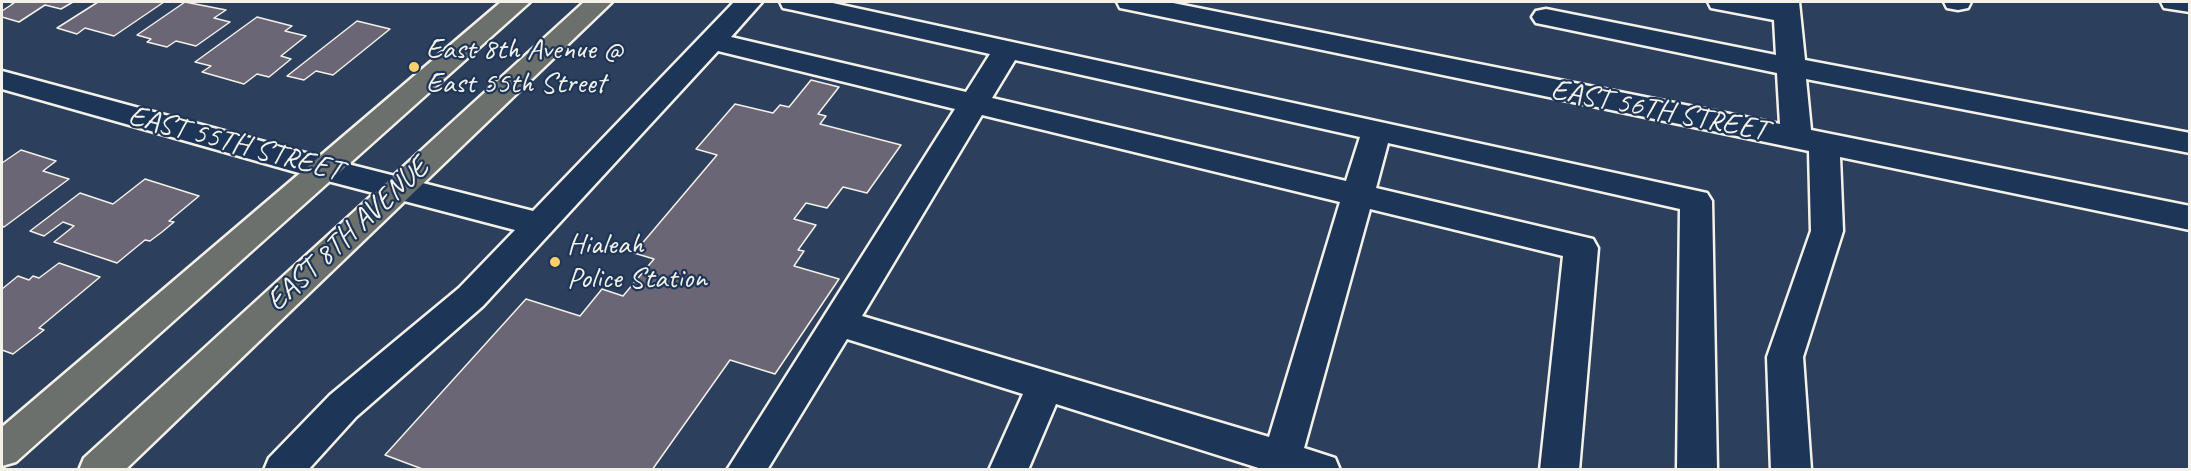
<!DOCTYPE html>
<html>
<head>
<meta charset="utf-8">
<style>
  body { margin:0 }
  #map { position:relative; width:2191px; height:471px; overflow:hidden; background:#2c3f5d; font-family:Caveat,sans-serif }
  canvas { display:block }
  .frame { position:absolute; inset:0; border:3px solid #f4f1e8; pointer-events:none }
</style>
</head>
<body>
<div id="map">
<canvas width="2191" height="471"></canvas>
<div class="frame"></div>
</div>
<script>
const context = document.querySelector('canvas').getContext('2d');
context.lineJoin = 'round';
function paint(path, color) {
  context.fillStyle = color;
  context.fill(path, 'evenodd');
}
function poly(rows) {
  const path = new Path2D();
  for (const r of rows) {
    path.moveTo(r[0], r[1]);
    for (let i = 2; i < r.length; i += 2) path.lineTo(r[i], r[i + 1]);
  }
  return path;
}
function stroke(path, color, width, dash) {
  context.strokeStyle = color;
  context.lineWidth = width;
  context.lineCap = dash ? 'butt' : 'round';
  context.setLineDash(dash || []);
  context.stroke(path);
}
function write(font, color, halo, rows, align = 'center') {
  context.font = font + ' Caveat,sans-serif';
  context.lineWidth = 4.5;
  context.setLineDash([]);
  context.textBaseline = 'middle';
  context.strokeStyle = halo;
  context.fillStyle = color;
  for (const [text, x, y, turn = 0] of rows) {
    context.save();
    context.translate(x, y);
    context.rotate((+turn || 0) * Math.PI / 180);
    context.textAlign = isNaN(turn) ? turn : align;
    if (halo) context.strokeText(text, 0, 0);
    context.fillText(text, 0, 0);
    context.restore();
  }
}
const building = poly([
  [8,2,73,2,61,9,45,5,19,22,2,17,2,11,14,3,8,2],
  [98,2,164,2,114,36,85,28,77,34,57,28,98,2],
  [185,2,226,10,214,18,230,22,196,46,176,41,167,47,147,42,151,39,137,35,185,2],
  [257,17,292,26,285,31,306,36,281,56,291,59,269,77,257,74,244,84,202,72,211,66,195,62,257,17],
  [357,21,390,29,333,75,316,71,304,80,287,76,357,21],
  [811,80,839,87,818,114,826,116,820,124,901,145,867,193,843,187,827,208,806,203,794,219,816,225,798,250,804,251,794,266,839,279,775,374,730,360,652,470,425,470,385,455,526,299,580,316,602,289,623,296,654,259,634,253,717,155,696,149,735,104,773,113,780,105,789,107,811,80],
  [21,150,56,161,43,171,69,179,4,227,2,226,2,163,21,150],
  [145,179,199,196,169,221,174,222,162,232,150,241,145,240,117,263,54,242,74,226,63,222,44,236,30,231,80,193,113,204,145,179],
  [59,263,100,277,39,328,44,330,13,354,2,350,2,289,18,276,29,280,33,276,39,278,59,263]
]);
paint(building, '#6a6675');
stroke(building, '#f4f1e8', 1.5);
const minor = poly([
  [734,2,762,2,731,37,966,92,990,54,793,10,783,8,780,2,828,2,1707,193,1712,201,1717,470,1677,470,1680,209,1388,143,1376,188,1593,239,1598,248,1579,470,1540,470,1563,256,1370,209,1304,448,1335,458,1340,470,1265,470,1056,404,1028,470,989,470,1023,394,847,339,767,470,727,470,955,109,718,51,483,306,356,417,308,470,264,470,269,458,330,395,459,288,515,230,324,180,2,89,2,71,324,158,533,211,734,2],
  [1015,60,1360,137,1346,181,992,98,1015,60],
  [982,115,1340,202,1269,437,862,316,982,115],
  [1117,2,1168,2,1780,124,1777,73,1546,25,1536,23,1532,17,1536,11,1546,9,1776,55,1774,20,1711,8,1708,2,1799,2,1805,60,2190,133,2190,153,1806,79,1811,130,2190,206,2190,230,1840,157,1843,231,1803,357,1811,470,1771,470,1767,357,1811,231,1809,151,1130,10,1120,8,1117,2],
  [1944,2,1971,2,1968,8,1958,10,1947,8,1944,2],
  [2161,2,2190,2,2190,12,2164,8,2161,2]
]);
const major = poly([
  [501,2,530,2,16,462,2,466,2,427,501,2],
  [584,2,612,2,125,470,79,470,84,458,584,2]
]);
stroke(minor, '#f4f1e8', 5);
stroke(major, '#f4f1e8', 5);
paint(minor, '#1d3557');
paint(major, '#6b706d');
for (const [x, y, r, color] of [
  [414,67,6,"#ffd166"],
  [555,262,6,"#ffd166"]
]) {
  const dot = new Path2D();
  dot.arc(x, y, r, 0, 2 * Math.PI);
  context.fillStyle = color;
  context.fill(dot);
  stroke(dot, '#1d3557', 2);
}
write('30px', '#f4f1e8', '#1d3557', [
  ["East 8th Avenue @",426,50],
  ["East 55th Street",426,84],
  ["Hialeah",567,245],
  ["Police Station",567,279]
], 'left');
write('30px', '#f4f1e8', '#1d3557', [
  ["EAST 56TH STREET",1659,111,11],
  ["EAST 55TH STREET",235,144,15],
  ["EAST 8TH AVENUE",348,235,-43]
]);
</script>
</body>
</html>
